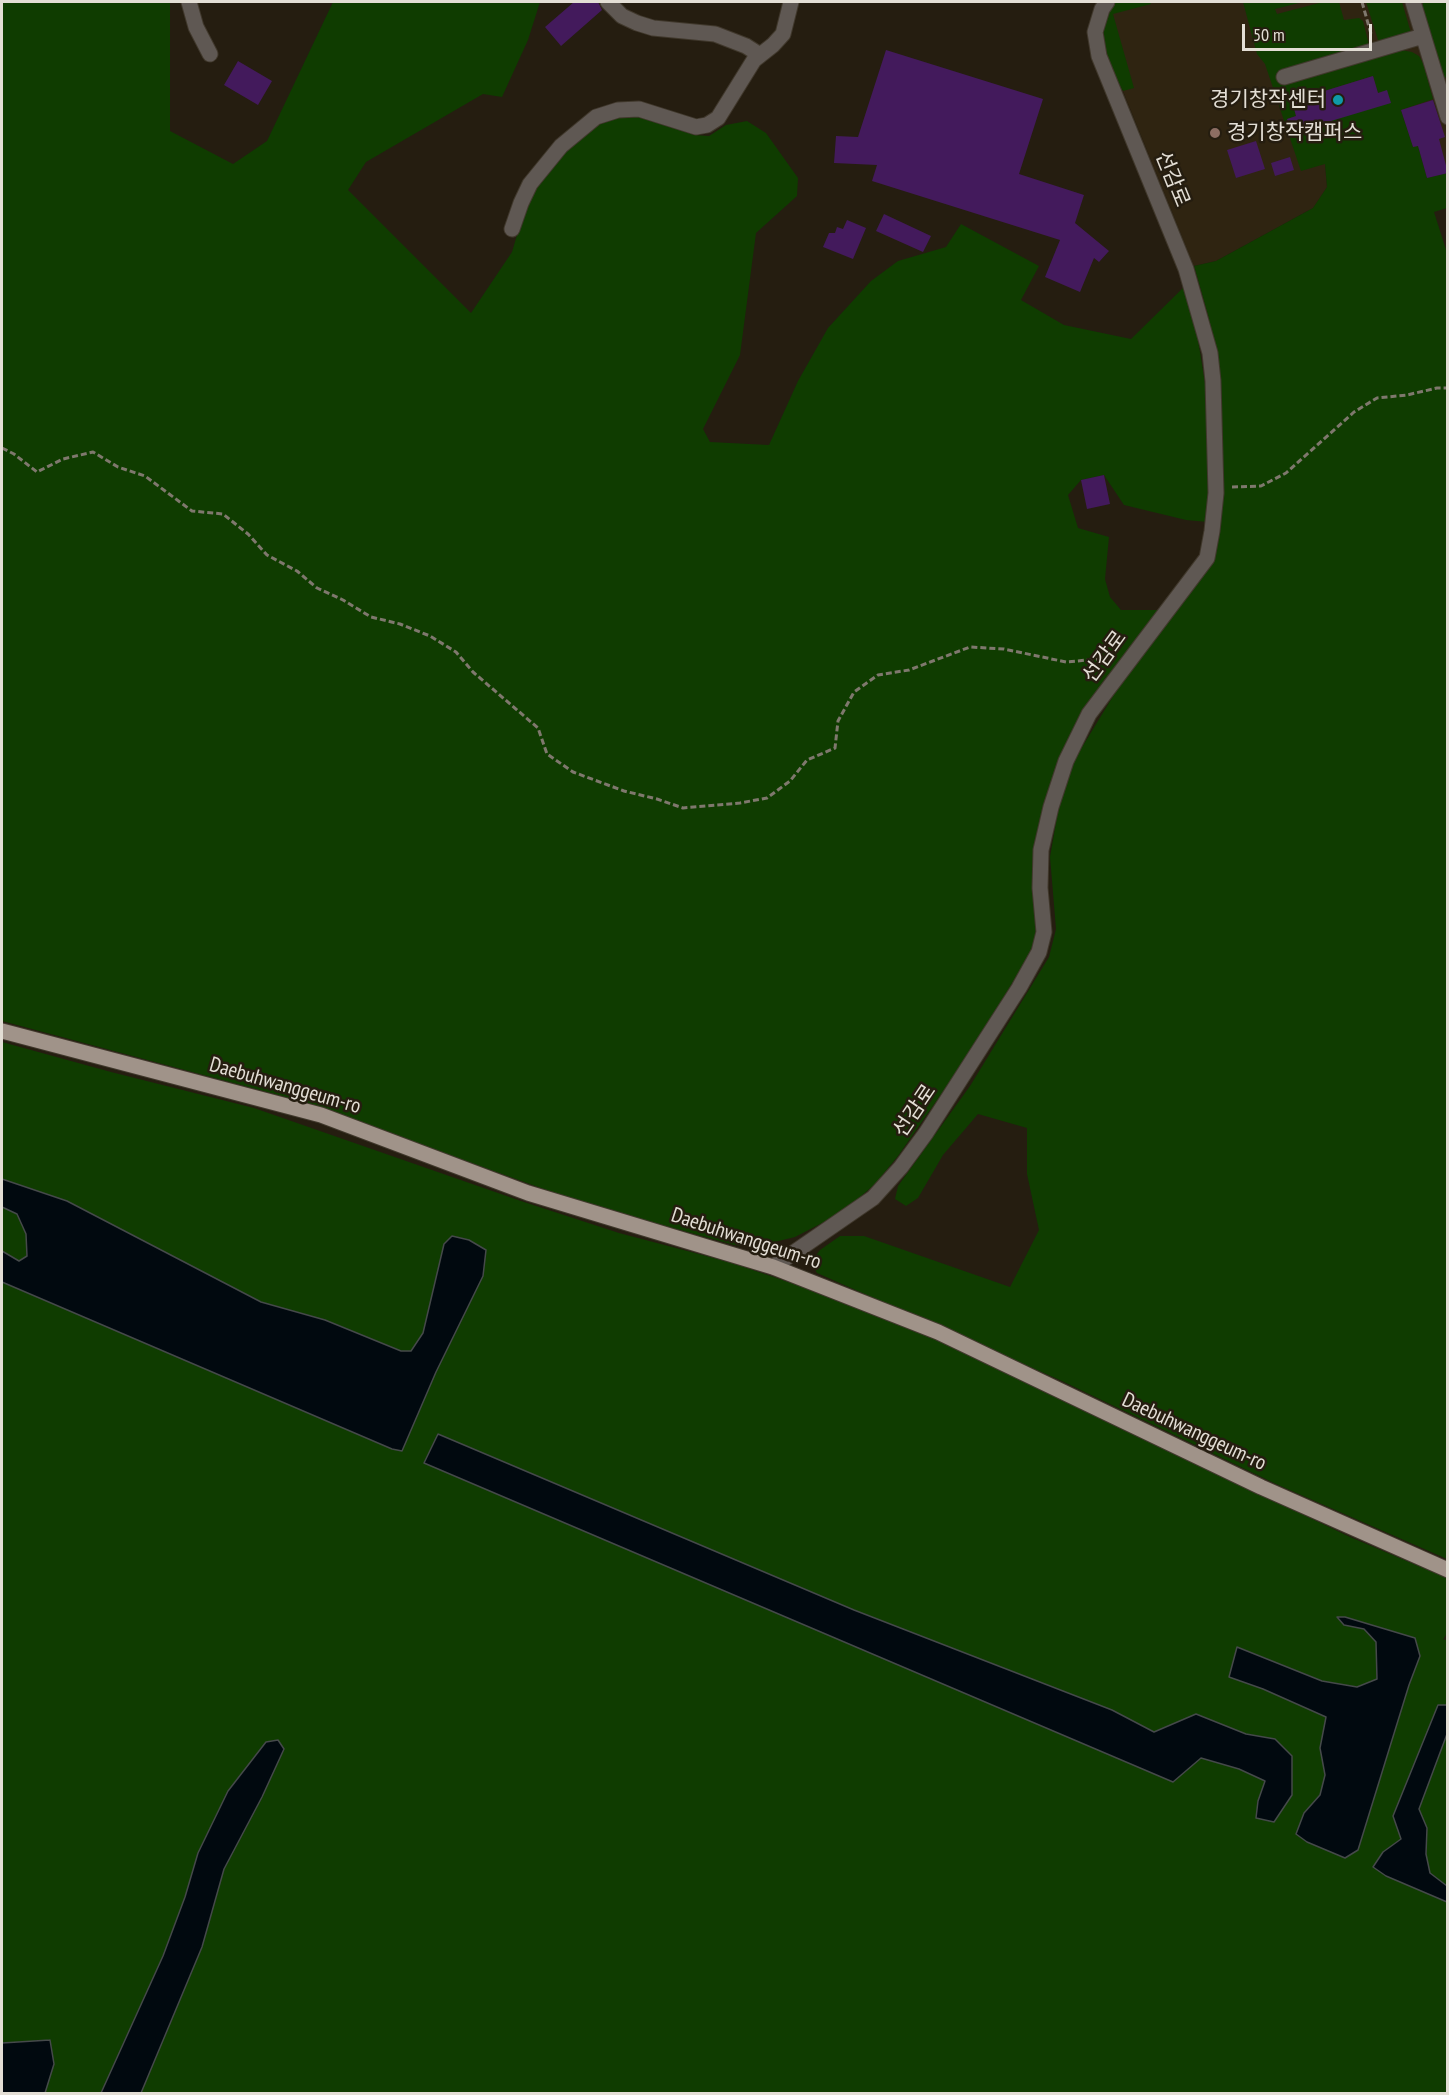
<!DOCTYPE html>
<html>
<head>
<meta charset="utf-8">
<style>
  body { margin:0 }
  #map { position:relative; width:1449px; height:2095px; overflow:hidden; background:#251d10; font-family:"PT Sans Narrow",sans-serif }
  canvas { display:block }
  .frame { position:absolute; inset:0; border:3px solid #e3ded5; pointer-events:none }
  .scale { position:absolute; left:1242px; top:24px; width:130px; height:27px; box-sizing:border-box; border:3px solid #e3ded5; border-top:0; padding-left:8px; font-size:18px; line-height:21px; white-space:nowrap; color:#e3ded5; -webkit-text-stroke:4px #251d10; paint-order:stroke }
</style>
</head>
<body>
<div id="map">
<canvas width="1449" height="2095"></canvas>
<div class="frame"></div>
<div class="scale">50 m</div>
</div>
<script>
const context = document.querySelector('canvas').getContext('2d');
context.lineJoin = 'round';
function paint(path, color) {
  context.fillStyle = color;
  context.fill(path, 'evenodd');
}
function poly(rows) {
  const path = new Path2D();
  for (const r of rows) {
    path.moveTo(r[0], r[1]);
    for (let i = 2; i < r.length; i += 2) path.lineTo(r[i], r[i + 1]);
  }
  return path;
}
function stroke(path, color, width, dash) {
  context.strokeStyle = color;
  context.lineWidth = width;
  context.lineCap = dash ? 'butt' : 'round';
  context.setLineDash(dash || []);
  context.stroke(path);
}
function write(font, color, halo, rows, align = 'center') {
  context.font = font + ' "PT Sans Narrow","Noto Sans KR",sans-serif';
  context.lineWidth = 5;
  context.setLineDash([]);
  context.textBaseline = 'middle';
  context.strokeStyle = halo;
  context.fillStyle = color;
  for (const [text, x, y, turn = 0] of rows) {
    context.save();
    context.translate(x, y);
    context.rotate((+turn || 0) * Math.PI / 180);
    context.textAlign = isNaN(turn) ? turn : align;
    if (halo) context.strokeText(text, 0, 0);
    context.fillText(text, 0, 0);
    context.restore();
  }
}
paint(poly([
  [1115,2,1447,2,1447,173,1427,178,1419,148,1413,147,1401,110,1325,164,1327,187,1313,208,1216,261,1194,266,1123,91,1110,68,1102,23]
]), '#2f2411');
paint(poly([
  [2,2,170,2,170,131,233,164,267,141,333,2,540,2,528,40,502,97,483,94,366,162,348,190,471,313,512,252,526,204,537,183,554,162,595,126,617,118,644,115,694,135,709,136,726,125,747,121,766,133,798,178,797,196,756,233,740,355,703,429,710,442,769,445,798,381,828,328,871,281,898,261,946,247,961,224,1039,266,1021,300,1064,325,1131,339,1183,288,1196,327,1207,396,1210,501,1208,522,1186,520,1124,505,1104,475,1081,480,1068,495,1078,528,1109,537,1105,579,1110,597,1121,610,1158,610,1125,657,1104,680,1072,732,1058,763,1035,938,1029,955,970,1053,898,1156,875,1184,851,1205,824,1222,795,1237,754,1247,734,1245,580,1202,293,1099,2,1021],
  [1115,2,1150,2,1151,4,1113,14,1134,88,1123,91,1110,68,1101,39,1107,10],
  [1243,2,1303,2,1275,9,1277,14,1323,2,1339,2,1344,20,1359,18,1363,21,1369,45,1278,73,1282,85,1401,50,1412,52,1419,56,1423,63,1433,99,1401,110,1413,147,1418,146,1427,178,1447,173,1447,208,1434,212,1448,256,1447,1559,1276,1484,1062,1381,817,1273,811,1262,820,1250,840,1236,864,1236,1010,1287,1039,1230,1027,1174,1027,1128,978,1114,943,1155,918,1198,906,1206,895,1199,898,1186,970,1086,1049,957,1056,929,1050,857,1058,811,1073,762,1132,665,1213,561,1222,516,1219,373,1208,315,1194,266,1216,261,1313,208,1327,187,1325,164,1301,171,1265,64,1257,54],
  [1373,76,1378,93,1386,90,1291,132,1287,119,1296,116,1292,101],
  [1366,2,1402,2,1411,33,1379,43],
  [1423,2,1447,2,1447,77,1443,78,1422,8],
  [2,1042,111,1072,254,1108,521,1201,619,1233,729,1262,812,1290,940,1341,1350,1537,1447,1578,1447,1633,1443,1640,1447,1639,1447,1705,1438,1705,1401,1839,1383,1852,1386,1876,1447,1902,1447,2093,141,2093,202,1947,224,1869,262,1797,266,1742,228,1791,198,1853,185,1897,163,1956,101,2093,45,2093,54,2064,50,2040,2,2043,2,1282,392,1449,402,1450,436,1372,483,1276,469,1240,453,1236,445,1244,423,1333,411,1351,401,1351,325,1320,261,1302,67,1201,2,1179],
  [438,1434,854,1610,1112,1710,1154,1732,1196,1714,1246,1734,1275,1739,1274,1822,1258,1801,1266,1781,1239,1769,1201,1758,1173,1782,424,1463],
  [1345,1617,1379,1628,1420,1656,1409,1685,1358,1850,1345,1858,1304,1813,1320,1795,1325,1775,1320,1748,1326,1717,1263,1689,1230,1677,1238,1647,1322,1681,1357,1687,1377,1679,1376,1642,1364,1629,1344,1625,1337,1618],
  [2,1207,16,1213,26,1234,27,1257,19,1261,2,1251],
  [1447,1734,1447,1886,1430,1873,1426,1854,1427,1828,1419,1809]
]), '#0f3c00');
const water = poly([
  [2,1179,67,1201,261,1302,325,1320,401,1351,411,1351,423,1333,444,1244,452,1236,469,1240,486,1250,483,1276,436,1372,402,1451,392,1449,2,1282,2,1251,19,1261,27,1256,26,1234,17,1214,2,1207,2,1179],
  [438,1434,854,1610,1112,1710,1154,1732,1196,1714,1246,1734,1275,1739,1292,1756,1292,1795,1274,1822,1256,1818,1258,1801,1265,1781,1239,1769,1201,1758,1173,1782,424,1463,438,1434],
  [1337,1617,1345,1617,1415,1638,1420,1656,1409,1685,1358,1850,1345,1858,1307,1842,1296,1834,1304,1813,1320,1795,1325,1775,1320,1748,1326,1717,1263,1689,1229,1677,1237,1647,1322,1681,1357,1687,1377,1679,1376,1642,1364,1629,1344,1625,1337,1617],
  [1438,1705,1447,1705,1447,1734,1419,1809,1427,1828,1426,1854,1430,1873,1447,1886,1447,1902,1386,1876,1373,1867,1383,1852,1401,1839,1393,1816,1438,1705],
  [278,1740,284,1749,262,1797,224,1869,202,1947,141,2093,101,2093,163,1956,185,1897,198,1853,228,1791,266,1742,278,1740],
  [50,2040,54,2064,45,2093,2,2093,2,2043,50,2040]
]);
paint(water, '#01090f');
stroke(water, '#45494a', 1.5);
paint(poly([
  [574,2,598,2,602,10,561,46,545,27],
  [886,50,1043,99,1019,174,1084,195,1075,223,1109,251,1099,262,1094,258,1080,292,1045,277,1060,240,872,181,877,165,834,163,836,136,858,137],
  [238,61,272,81,258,105,224,85],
  [1373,76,1378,93,1387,90,1391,103,1291,133,1287,119,1296,116,1292,101],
  [1433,100,1445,137,1439,139,1448,173,1427,178,1418,146,1413,147,1401,110],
  [1256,141,1265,169,1236,178,1227,150],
  [1290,157,1294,170,1275,176,1271,163],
  [884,214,931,236,923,252,876,231],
  [847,220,866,228,853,259,823,247,829,233,835,233,837,227,843,229],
  [1104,475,1110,504,1087,509,1081,480]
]), '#431a5c');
const minor = poly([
  [189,2,196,27,210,54],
  [608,2,622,16,637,23,653,28,715,34,746,46,760,55],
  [1413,2,1448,117],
  [1284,77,1423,36],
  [512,229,521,203,530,184,561,146,596,117,618,110,639,109,696,127,707,125,718,118,754,60,773,45,783,34,791,2],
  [773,1267,873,1198,901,1167,926,1133,1019,988,1039,952,1044,932,1040,888,1041,850,1051,807,1066,761,1089,714,1207,558,1212,531,1216,493,1213,381,1210,353,1186,269,1099,56,1095,32,1102,9,1107,2]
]);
const major = poly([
  [2,1031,321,1115,528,1193,773,1267,938,1332,1261,1487,1448,1570]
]);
stroke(minor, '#40382c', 17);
stroke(major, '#40382c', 17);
stroke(poly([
  [1362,2,1371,34],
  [2,448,14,454,37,472,63,459,93,452,118,467,145,476,192,511,223,514,248,534,267,555,297,571,317,588,343,600,371,617,400,624,430,636,456,652,473,672,538,728,547,754,573,772,624,791,657,799,683,808,740,803,767,798,790,781,807,760,835,748,838,721,854,692,878,675,909,670,970,647,1004,649,1066,662,1098,659,1108,663],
  [1232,487,1261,486,1286,473,1354,412,1377,398,1407,395,1437,388,1448,388]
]), '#7f786d', 3, [6, 3]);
stroke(minor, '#5f5853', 15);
stroke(major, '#a09389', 15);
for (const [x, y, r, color] of [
  [1338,100,6,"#0f9aa8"],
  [1215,133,6,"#8d6e63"]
]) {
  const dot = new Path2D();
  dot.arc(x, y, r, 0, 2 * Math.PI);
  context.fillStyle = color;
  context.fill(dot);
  stroke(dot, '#251d10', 2);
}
write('21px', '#e3ded5', '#251d10', [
  ["경기창작센터",1326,100],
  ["경기창작캠퍼스",1227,133,"left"]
], 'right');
write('21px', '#e3ded5', '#251d10', [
  ["선감로",1172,179,68],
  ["선감로",1105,657,-54],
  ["Daebuhwanggeum-ro",285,1086,16],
  ["선감로",915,1111,-56],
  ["Daebuhwanggeum-ro",746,1239,18],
  ["Daebuhwanggeum-ro",1194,1432,25]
]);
</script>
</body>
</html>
